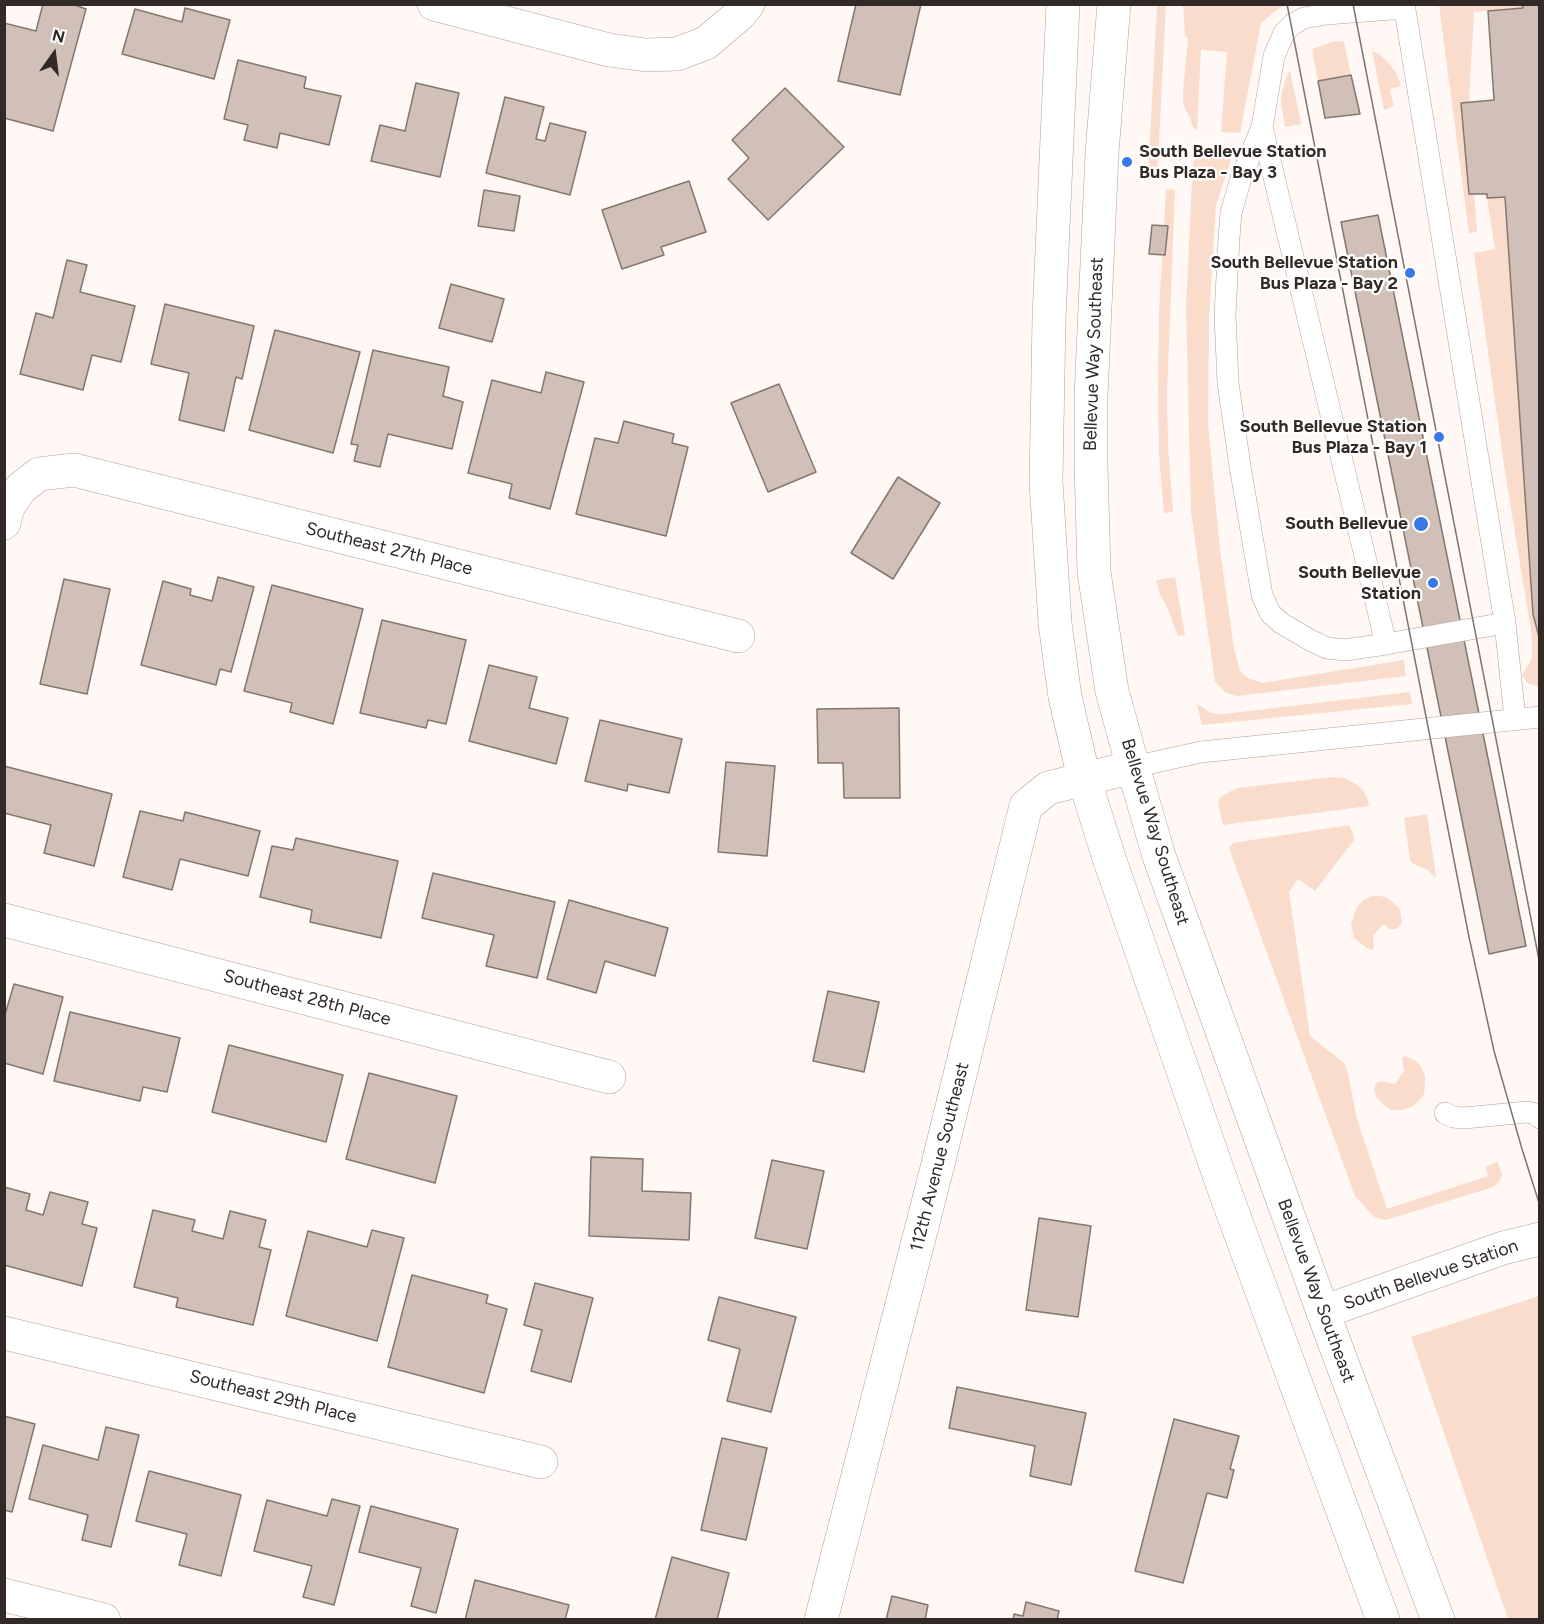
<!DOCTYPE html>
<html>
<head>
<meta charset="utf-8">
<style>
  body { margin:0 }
  #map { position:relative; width:1544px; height:1624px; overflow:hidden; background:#fff8f4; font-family:Figtree,sans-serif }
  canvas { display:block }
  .frame { position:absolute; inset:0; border:6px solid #312a27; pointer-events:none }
  .north { position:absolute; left:24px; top:24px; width:60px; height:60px; -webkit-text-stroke:4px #fff; paint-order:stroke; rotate:14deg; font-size:16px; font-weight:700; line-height:24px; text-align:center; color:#312a27 }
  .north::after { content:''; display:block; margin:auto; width:21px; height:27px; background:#312a27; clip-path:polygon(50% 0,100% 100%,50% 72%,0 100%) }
</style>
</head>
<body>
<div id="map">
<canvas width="1544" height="1624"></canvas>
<div class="frame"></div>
<div class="north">N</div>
</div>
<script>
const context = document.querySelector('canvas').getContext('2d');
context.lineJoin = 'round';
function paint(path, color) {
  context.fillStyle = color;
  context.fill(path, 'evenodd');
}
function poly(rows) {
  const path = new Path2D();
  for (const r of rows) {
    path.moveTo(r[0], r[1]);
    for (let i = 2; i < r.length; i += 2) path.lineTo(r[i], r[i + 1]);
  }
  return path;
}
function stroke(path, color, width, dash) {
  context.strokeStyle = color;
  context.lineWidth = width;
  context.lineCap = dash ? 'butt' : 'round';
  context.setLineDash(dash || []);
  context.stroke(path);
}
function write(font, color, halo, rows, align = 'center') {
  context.font = font + ' Figtree,sans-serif';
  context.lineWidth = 4.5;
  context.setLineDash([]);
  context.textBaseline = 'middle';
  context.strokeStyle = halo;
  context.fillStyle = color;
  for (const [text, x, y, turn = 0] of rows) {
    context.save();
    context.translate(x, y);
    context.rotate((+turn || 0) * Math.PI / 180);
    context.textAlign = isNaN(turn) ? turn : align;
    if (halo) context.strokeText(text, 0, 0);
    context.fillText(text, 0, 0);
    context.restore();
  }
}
paint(poly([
  [1157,5,1166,5,1157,178,1148,177],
  [1183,5,1285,5,1278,9,1261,23,1240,133,1221,132,1227,52,1201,50,1197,130,1193,127,1189,116,1186,111,1183,102,1183,90,1188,39,1185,36],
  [1439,5,1522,5,1523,8,1474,12,1469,102,1462,103,1469,194,1474,194,1477,232,1469,233],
  [1341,41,1344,42,1351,75,1318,81,1312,49,1332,42],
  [1372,51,1378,53,1388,62,1397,74,1401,86,1390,89,1394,106,1384,110],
  [1290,70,1301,124,1285,127,1281,104,1282,92,1287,75],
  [1199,157,1231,159,1216,205,1209,318,1208,424,1220,550,1234,648,1240,671,1248,678,1262,683,1404,660,1406,676,1237,696,1226,693,1215,682,1191,512,1186,306,1193,162],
  [1166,189,1175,190,1167,394,1168,446,1173,512,1164,513,1159,455,1158,391,1159,312],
  [1505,197,1533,614,1539,641,1539,687,1527,683,1522,675,1532,658,1532,637,1505,472,1474,253,1495,249,1487,198],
  [1175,577,1185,635,1178,636,1166,605,1160,595,1156,580],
  [1410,692,1412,704,1202,725,1197,704,1211,713,1224,714],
  [1333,777,1345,778,1356,784,1363,790,1367,797,1369,806,1223,825,1218,803,1220,797,1237,788],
  [1427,814,1436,877,1434,877,1428,870,1414,864,1410,860,1404,818],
  [1349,825,1353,833,1354,840,1315,891,1298,879,1289,892,1310,1036,1344,1063,1347,1070,1357,1119,1387,1209,1488,1176,1485,1167,1498,1162,1502,1175,1499,1182,1491,1188,1386,1220,1374,1217,1355,1196,1229,848,1233,843],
  [1372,896,1379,896,1386,897,1394,903,1400,909,1402,923,1397,929,1390,929,1383,924,1373,936,1374,948,1372,950,1367,948,1354,938,1351,924,1357,907,1364,900],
  [1405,1056,1416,1061,1421,1067,1425,1076,1425,1085,1424,1094,1419,1101,1411,1107,1401,1110,1391,1110,1384,1105,1377,1098,1374,1090,1376,1083,1381,1081,1395,1084,1404,1071,1402,1060,1403,1057],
  [1539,1296,1539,1619,1508,1619,1411,1337]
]), '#fadccc');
const building = poly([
  [43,4,72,4,86,9,53,131,4,118,4,23,36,31,43,4],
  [856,4,921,4,900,95,838,81,856,4],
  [1522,4,1540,4,1540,641,1533,614,1505,197,1487,198,1487,194,1469,194,1461,103,1494,100,1488,11,1523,8,1522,4],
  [185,8,230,20,214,79,122,54,135,9,182,22,185,8],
  [238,60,306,77,304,88,341,96,329,145,280,133,277,148,244,140,248,125,224,119,238,60],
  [1351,75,1360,114,1325,118,1318,81,1351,75],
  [416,83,459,93,440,177,371,161,380,125,405,131,416,83],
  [785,88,844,147,768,220,728,179,749,158,732,140,785,88],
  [505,97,544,107,536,139,545,141,550,123,586,132,570,195,486,173,505,97],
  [689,181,706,232,661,247,664,255,622,269,602,210,689,181],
  [484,190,520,196,514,231,478,226,484,190],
  [1378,215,1526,946,1489,954,1341,222,1378,215],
  [1152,225,1168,226,1165,255,1149,254,1152,225],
  [67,260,87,265,80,292,135,306,121,362,92,355,83,390,20,374,36,313,53,318,67,260],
  [451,284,504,299,492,342,439,328,451,284],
  [165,304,254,326,242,379,236,377,224,431,179,420,189,373,151,364,165,304],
  [275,330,360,352,333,453,249,430,275,330],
  [373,350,449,367,443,396,463,402,452,449,388,434,380,467,354,461,358,445,351,444,373,350],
  [546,372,584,382,550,509,509,498,512,484,468,473,492,380,541,393,546,372],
  [779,384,816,472,768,492,731,403,779,384],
  [624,421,674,434,672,443,688,447,666,536,576,514,595,438,618,443,624,421],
  [898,477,940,503,893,579,851,553,898,477],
  [218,577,254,587,231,672,220,669,216,685,141,665,163,581,191,589,190,595,212,601,218,577],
  [64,579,110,589,87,694,40,684,64,579],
  [272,585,363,609,333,724,290,712,292,703,244,691,272,585],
  [382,620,466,640,446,724,428,720,426,728,360,713,382,620],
  [489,665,537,677,529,708,568,718,556,764,469,741,489,665],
  [899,708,900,798,844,798,843,763,818,763,817,709,899,708],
  [600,720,682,739,669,793,628,784,627,791,585,781,600,720],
  [726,762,775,766,767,856,718,852,726,762],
  [4,766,112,794,94,866,44,853,51,825,4,813,4,766],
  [140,811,183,821,185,812,260,831,248,876,180,859,172,890,123,877,140,811],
  [296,838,398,861,381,938,310,922,312,910,260,897,272,846,293,850,296,838],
  [433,873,555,902,537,978,486,966,494,935,422,918,433,873],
  [569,900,668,928,655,976,605,961,596,993,547,979,569,900],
  [14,984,63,997,43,1074,4,1063,4,1018,14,984],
  [828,991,879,1002,864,1072,813,1061,828,991],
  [70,1012,180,1038,167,1092,143,1087,140,1101,54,1081,70,1012],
  [229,1045,343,1075,326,1142,212,1112,229,1045],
  [369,1073,457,1096,435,1183,346,1159,369,1073],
  [591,1157,643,1159,642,1191,691,1193,689,1240,589,1236,591,1157],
  [772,1160,824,1171,807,1249,755,1238,772,1160],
  [4,1187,30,1194,26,1210,43,1215,50,1192,88,1202,82,1224,97,1228,82,1286,4,1265,4,1187],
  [153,1210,195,1220,192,1231,223,1239,230,1211,266,1220,259,1247,271,1250,253,1325,176,1307,178,1298,134,1287,153,1210],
  [1039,1218,1091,1226,1078,1317,1026,1310,1039,1218],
  [372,1230,404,1238,377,1341,286,1316,308,1231,367,1247,372,1230],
  [412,1275,488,1295,486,1303,507,1309,484,1393,388,1367,412,1275],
  [535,1283,593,1298,571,1382,531,1371,542,1330,524,1325,535,1283],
  [719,1297,796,1317,771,1412,727,1401,740,1349,708,1340,719,1297],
  [957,1387,1086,1413,1071,1485,1030,1476,1035,1446,949,1428,957,1387],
  [4,1416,35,1424,12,1512,4,1510,4,1416],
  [1174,1419,1239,1436,1230,1469,1234,1470,1227,1498,1207,1493,1183,1583,1135,1571,1174,1419],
  [106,1427,139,1435,111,1547,82,1540,88,1515,29,1499,43,1445,98,1460,106,1427],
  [722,1438,767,1448,746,1540,701,1530,722,1438],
  [149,1471,241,1495,221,1576,179,1565,187,1534,136,1521,149,1471],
  [332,1499,360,1506,334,1605,303,1597,312,1566,254,1551,267,1500,327,1516,332,1499],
  [371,1506,458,1529,436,1613,411,1606,421,1568,359,1552,371,1506],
  [672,1557,729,1573,717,1620,655,1620,672,1557],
  [475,1580,569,1605,565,1620,465,1620,475,1580],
  [892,1596,928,1605,925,1620,886,1620,892,1596],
  [1026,1602,1059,1611,1057,1620,1013,1620,1014,1614,1023,1616,1026,1602]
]);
paint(building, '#d0c0b7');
stroke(building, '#85766e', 1.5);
const lane = poly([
  [1404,4,1505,623,1515,719],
  [1405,8,1326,14,1304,18,1293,24,1284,33,1274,56,1262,127,1241,178,1231,213,1229,238,1225,315,1228,383,1240,466,1262,595,1270,613,1281,623,1310,640,1327,648,1345,650,1386,644,1505,623],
  [1262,127,1386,644],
  [1133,767,1201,752,1540,717],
  [1445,1113,1453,1117,1464,1118,1527,1112,1536,1114,1540,1118]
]);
const street = poly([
  [434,4,609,50,646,55,677,54,706,43,739,15,748,4],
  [4,523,8,507,21,488,39,474,74,470,738,636],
  [4,920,609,1077],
  [1323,1312,1503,1248,1540,1239],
  [4,1333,541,1462],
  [4,1595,104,1620],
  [821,1620,938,1164,1026,806,1048,788,1133,767]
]);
const primary = poly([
  [1063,4,1049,318,1046,482,1055,623,1065,697,1084,778,1109,858,1224,1189,1383,1620],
  [1114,4,1102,153,1091,396,1091,464,1094,572,1112,691,1133,767,1159,856,1323,1312,1438,1620]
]);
stroke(lane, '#b1a198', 22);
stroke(street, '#b1a198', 34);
stroke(primary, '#b1a198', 34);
stroke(lane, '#fff', 21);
stroke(street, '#fff', 33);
stroke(primary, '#fff', 33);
stroke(poly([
  [1287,4,1469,937,1494,1051,1522,1149,1540,1206],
  [1353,4,1540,965]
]), '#7c7571', 1.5);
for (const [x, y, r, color] of [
  [1127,162,6,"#3a78e7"],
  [1410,273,6,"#3a78e7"],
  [1439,437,6,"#3a78e7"],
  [1421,524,8,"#3a78e7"],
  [1433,583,6,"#3a78e7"]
]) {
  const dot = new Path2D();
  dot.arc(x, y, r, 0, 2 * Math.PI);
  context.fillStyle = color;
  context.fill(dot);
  stroke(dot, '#fff', 2);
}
write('bold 18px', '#312a27', '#fff', [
  ["South Bellevue Station",1139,152,"left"],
  ["Bus Plaza - Bay 3",1139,173,"left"],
  ["South Bellevue Station",1398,263],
  ["Bus Plaza - Bay 2",1398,284],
  ["South Bellevue Station",1427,427],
  ["Bus Plaza - Bay 1",1427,448],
  ["South Bellevue",1408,524],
  ["South Bellevue",1421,573],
  ["Station",1421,594]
], 'right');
write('18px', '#312a27', '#fff', [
  ["Bellevue Way Southeast",1094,354,-88],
  ["Southeast 27th Place",389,549,14],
  ["Bellevue Way Southeast",1155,832,73],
  ["Southeast 28th Place",307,998,15],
  ["112th Avenue Southeast",940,1157,-76],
  ["South Bellevue Station",1431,1275,-19],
  ["Bellevue Way Southeast",1316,1291,70],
  ["Southeast 29th Place",273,1397,14]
]);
</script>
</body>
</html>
